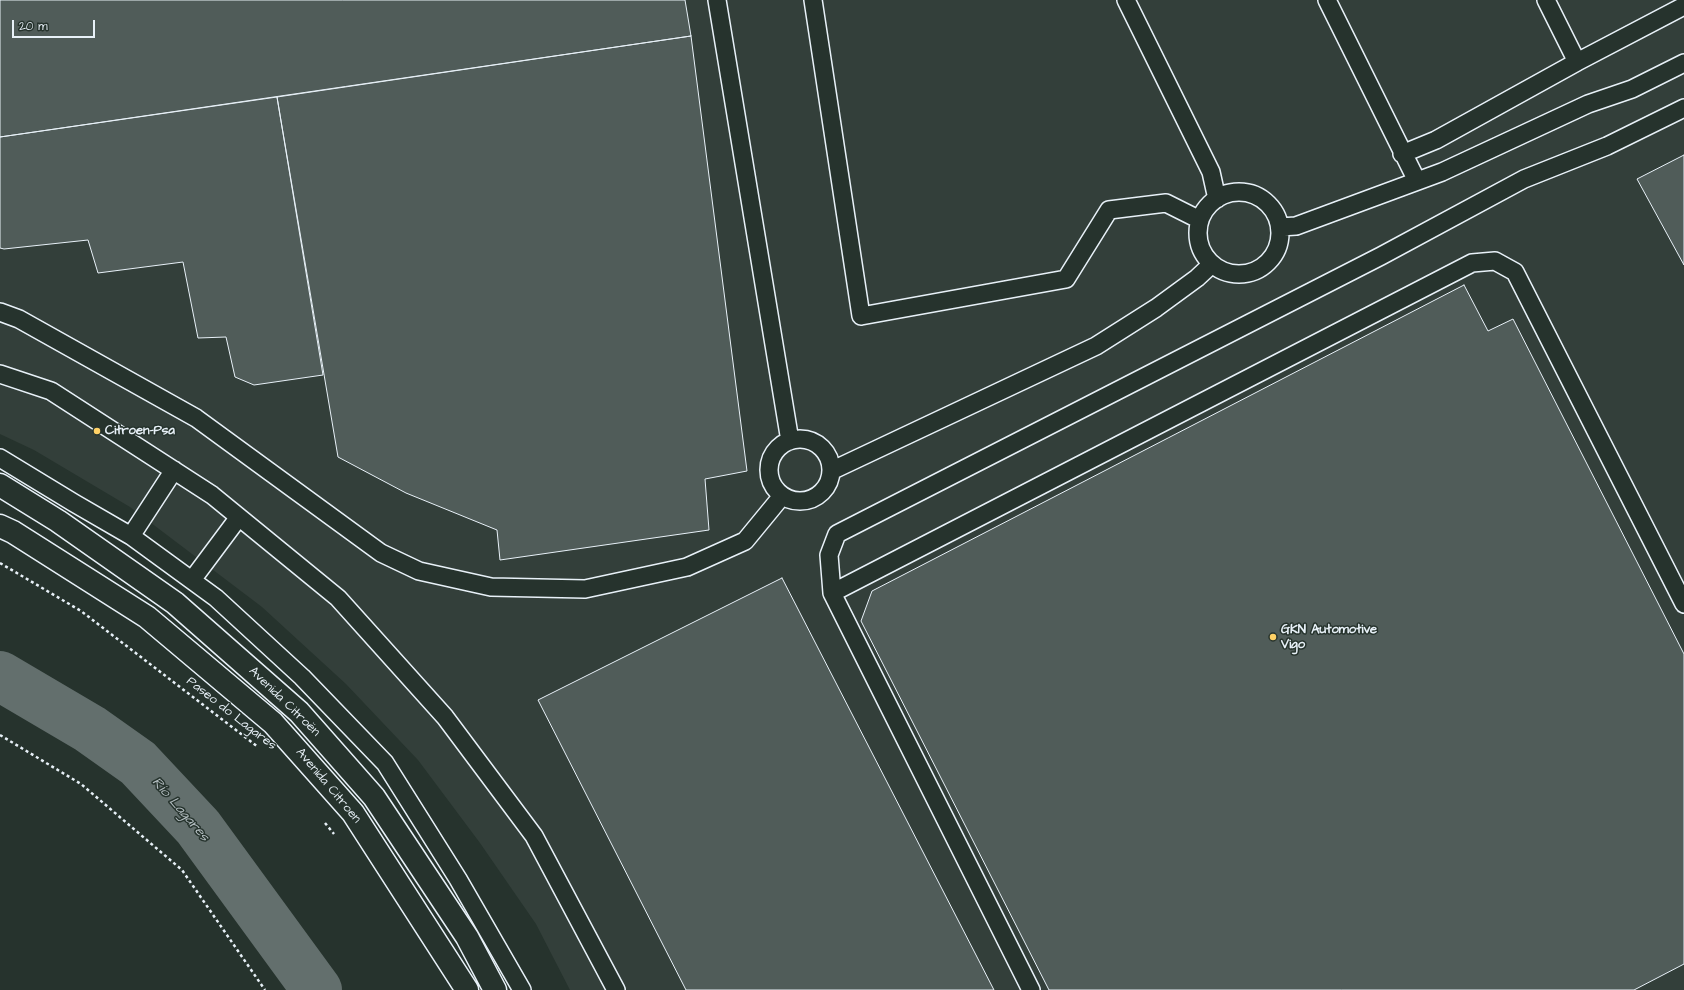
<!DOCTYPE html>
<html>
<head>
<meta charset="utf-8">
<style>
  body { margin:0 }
  #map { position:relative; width:1684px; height:990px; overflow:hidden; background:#26332d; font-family:"Architects Daughter",sans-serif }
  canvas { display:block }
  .scale { position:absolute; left:12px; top:20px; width:83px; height:18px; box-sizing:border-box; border:2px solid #e8f1f8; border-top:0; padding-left:5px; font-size:12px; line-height:14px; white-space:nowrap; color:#e8f1f8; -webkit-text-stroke:3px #26332d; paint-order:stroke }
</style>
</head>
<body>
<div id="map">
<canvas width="1684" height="990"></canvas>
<div class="scale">20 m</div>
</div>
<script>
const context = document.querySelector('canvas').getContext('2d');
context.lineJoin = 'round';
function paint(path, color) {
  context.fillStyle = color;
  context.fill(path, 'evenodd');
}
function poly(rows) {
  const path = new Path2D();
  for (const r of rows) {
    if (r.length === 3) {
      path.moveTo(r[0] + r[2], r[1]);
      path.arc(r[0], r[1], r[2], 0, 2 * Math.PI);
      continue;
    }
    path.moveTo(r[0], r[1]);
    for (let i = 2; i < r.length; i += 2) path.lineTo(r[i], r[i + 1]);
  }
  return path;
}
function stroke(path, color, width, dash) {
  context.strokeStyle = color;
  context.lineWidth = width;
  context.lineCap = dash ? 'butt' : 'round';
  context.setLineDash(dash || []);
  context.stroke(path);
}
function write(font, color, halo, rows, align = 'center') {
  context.font = font + ' "Architects Daughter",sans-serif';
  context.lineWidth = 3;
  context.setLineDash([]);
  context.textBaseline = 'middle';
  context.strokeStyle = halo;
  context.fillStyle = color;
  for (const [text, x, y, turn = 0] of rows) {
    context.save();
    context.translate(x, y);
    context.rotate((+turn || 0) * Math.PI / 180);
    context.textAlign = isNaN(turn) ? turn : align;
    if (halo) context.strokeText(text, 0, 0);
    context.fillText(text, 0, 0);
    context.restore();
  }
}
paint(poly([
  [0,0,1684,0,1684,990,570,990,536,924,480,843,418,760,346,684,262,607,130,507,34,450,0,434]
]), '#333f3a');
stroke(poly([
  [0,676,90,729,138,763,198,827,317,990]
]), '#636f6d', 50);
const building = poly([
  [0,0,685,0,691,36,0,137,0,0],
  [691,36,747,471,705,479,709,530,500,560,497,530,406,493,338,457,277,97,691,36],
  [277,97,323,375,254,385,235,377,226,337,198,338,183,262,98,273,88,240,4,249,0,248,0,137,277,97],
  [1684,155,1684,265,1637,179,1684,155],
  [1464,285,1488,331,1513,319,1684,654,1684,964,1634,990,1049,990,861,621,872,591,1464,285],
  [782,578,994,990,686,990,538,700,782,578]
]);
paint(building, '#505c59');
stroke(building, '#e8f1f8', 1);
const service = poly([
  [717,0,790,441],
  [813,0,861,316,1066,279,1109,210,1166,203,1200,220],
  [1126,0,1211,172,1217,199],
  [1327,0,1417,181],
  [1546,0,1577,62],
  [1402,154,1436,140,1577,62,1684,6],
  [1239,233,41],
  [1280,227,1296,226,1442,172,1588,104,1632,89,1684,63],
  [0,312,19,319,196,418,381,553,419,571,491,587,585,589,687,567,745,541,782,496],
  [0,374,51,391,212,495,338,598,445,717,534,836,616,990],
  [800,470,31],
  [0,458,74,503,131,536,216,598,302,677,385,763,458,879,522,990],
  [831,471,1096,346,1156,308,1197,278,1212,264],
  [131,536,174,470],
  [192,580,239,517],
  [832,593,829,555,837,534,1381,256,1524,179,1607,146,1684,108],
  [1031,990,832,593,1472,263,1495,261,1515,272,1684,604]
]);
const primary = poly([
  [0,485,58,521,175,603,299,712,374,797,467,937,495,990],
  [0,526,13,532,147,617,273,723,353,813,467,990]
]);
stroke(service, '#e8f1f8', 20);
stroke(primary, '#e8f1f8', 25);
stroke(poly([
  [0,563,81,611,258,747],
  [0,735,81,784,182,870,265,990],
  [325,823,334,834]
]), '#e8f1f8', 2.5, [3, 3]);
stroke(service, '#26332d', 17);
stroke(primary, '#26332d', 22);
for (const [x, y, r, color] of [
  [97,431,4,"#ffd166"],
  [1273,637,4,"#ffd166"]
]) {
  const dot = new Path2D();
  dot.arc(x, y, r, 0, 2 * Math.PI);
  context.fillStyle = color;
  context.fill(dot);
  stroke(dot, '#26332d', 1.5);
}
write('bold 13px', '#e8f1f8', '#26332d', [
  ["Citroen-Psa",105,431],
  ["GKN Automotive",1281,630],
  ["Vigo",1281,645]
], 'left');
write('13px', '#e8f1f8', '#26332d', [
  ["Avenida Citroën",284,702,44],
  ["Paseo do Lagares",231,714,38],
  ["Avenida Citroen",328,786,50]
]);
write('italic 14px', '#b3bdc0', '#26332d', [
  ["Río Lagares",180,810,49]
]);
</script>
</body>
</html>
